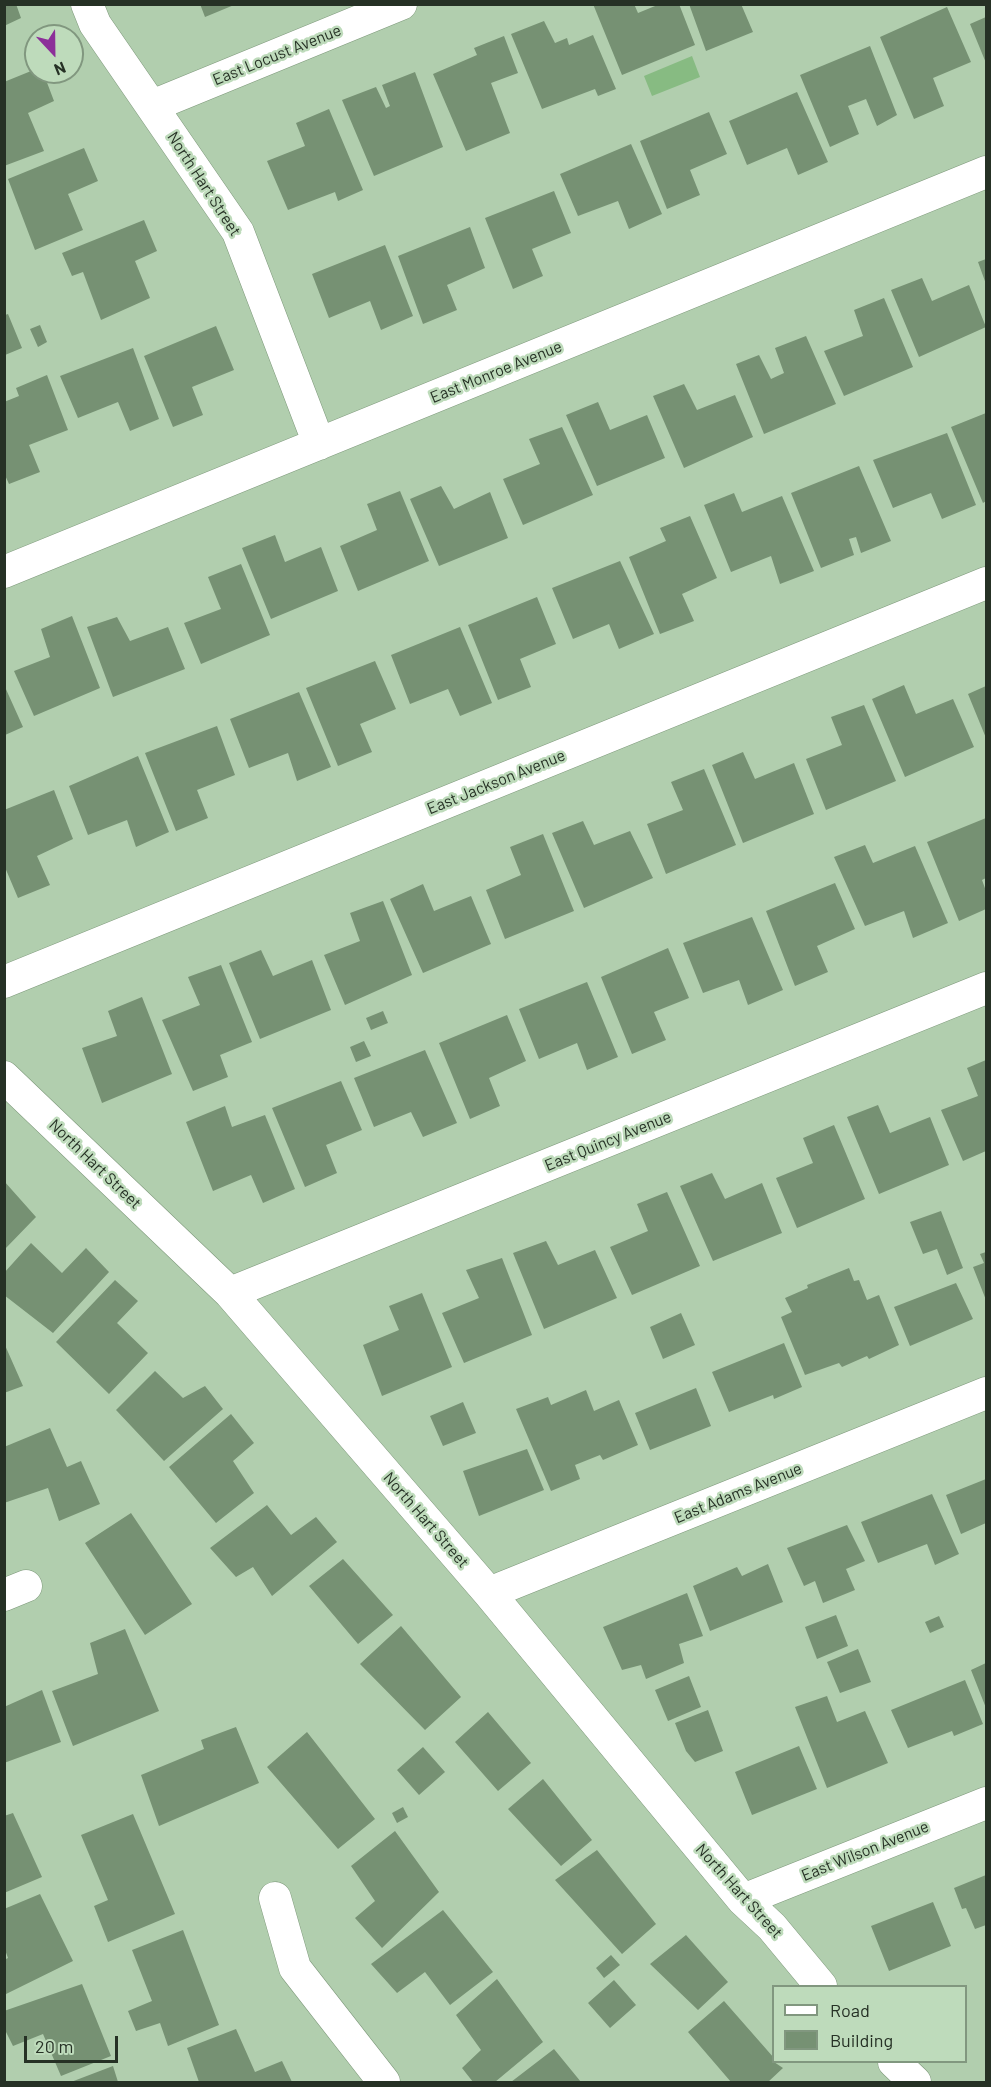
<!DOCTYPE html>
<html>
<head>
<meta charset="utf-8">
<style>
  body { margin:0 }
  #map { position:relative; width:991px; height:2087px; overflow:hidden; background:#b1ceae; font-family:Barlow,sans-serif }
  canvas { display:block }
  .frame { position:absolute; inset:0; border:6px solid #263125; pointer-events:none }
  .legend { position:absolute; left:772px; top:1985px; width:195px; height:78px; box-sizing:border-box; background:#bedbbb; border:2px solid #81977f; margin:0; padding:8px 10px; list-style:none; font-size:18px; color:#263125 }
  .legend li { display:flex; align-items:center; gap:12px; height:30px }
  .legend b { width:30px; border:2px solid #81977f }
  .north { position:absolute; left:24px; top:24px; width:60px; height:60px; box-sizing:border-box; background:#bedbbb; border:2px solid #81977f; border-radius:50%; rotate:158deg; font-size:16px; font-weight:700; line-height:24px; text-align:center; color:#263125 }
  .north::after { content:''; display:block; margin:auto; width:21px; height:27px; background:#8c2f99; clip-path:polygon(50% 0,100% 100%,50% 72%,0 100%) }
  .scale { position:absolute; left:24px; top:2036px; width:94px; height:27px; box-sizing:border-box; border:3px solid #263125; border-top:0; padding-left:8px; font-size:18px; line-height:21px; white-space:nowrap; color:#263125; -webkit-text-stroke:4px #bedbbb; paint-order:stroke }
</style>
</head>
<body>
<div id="map">
<canvas width="991" height="2087"></canvas>
<div class="frame"></div>
<ul class="legend">
<li><b style="height:8px;background:#fff"></b>Road</li>
<li><b style="height:16px;background:#769173"></b>Building</li>
</ul>
<div class="north">N</div>
<div class="scale">20 m</div>
</div>
<script>
const context = document.querySelector('canvas').getContext('2d');
context.lineJoin = 'round';
function paint(path, color) {
  context.fillStyle = color;
  context.fill(path, 'evenodd');
}
function poly(rows) {
  const path = new Path2D();
  for (const r of rows) {
    path.moveTo(r[0], r[1]);
    for (let i = 2; i < r.length; i += 2) path.lineTo(r[i], r[i + 1]);
  }
  return path;
}
function stroke(path, color, width, dash) {
  context.strokeStyle = color;
  context.lineWidth = width;
  context.lineCap = dash ? 'butt' : 'round';
  context.setLineDash(dash || []);
  context.stroke(path);
}
function write(font, color, halo, rows, align = 'center') {
  context.font = font + ' Barlow,sans-serif';
  context.lineWidth = 5;
  context.setLineDash([]);
  context.textBaseline = 'middle';
  context.strokeStyle = halo;
  context.fillStyle = color;
  for (const [text, x, y, turn = 0] of rows) {
    context.save();
    context.translate(x, y);
    context.rotate((+turn || 0) * Math.PI / 180);
    context.textAlign = isNaN(turn) ? turn : align;
    if (halo) context.strokeText(text, 0, 0);
    context.fillText(text, 0, 0);
    context.restore();
  }
}
paint(poly([
  [692,56,700,77,652,96,644,76]
]), '#87bb82');
paint(poly([
  [4,4,16,4,21,18,4,26],
  [200,4,234,4,234,5,205,17],
  [593,4,634,4,638,13,660,4,679,4,695,45,622,75],
  [689,4,741,4,753,32,706,51],
  [947,7,971,62,933,78,944,106,914,119,880,37],
  [986,17,986,63,970,24],
  [544,21,555,43,567,38,569,45,593,35,616,89,598,96,595,89,542,109,511,34],
  [504,36,518,73,491,83,510,133,466,151,433,74,477,55,474,48],
  [870,46,897,115,877,126,866,99,848,106,859,134,830,147,800,75],
  [36,69,36,72,43,72,54,101,28,113,44,151,4,166,4,82],
  [415,72,443,147,374,176,342,100,376,87,386,108,390,106,382,85],
  [797,92,828,162,798,175,787,148,747,165,729,121],
  [329,109,363,190,338,201,335,192,288,210,267,161,305,146,296,123],
  [709,112,727,154,690,170,700,195,667,209,640,141],
  [631,144,662,214,629,229,618,201,578,216,560,174],
  [84,148,98,181,68,194,83,230,35,250,8,179],
  [554,191,571,233,532,249,543,276,513,289,485,218],
  [144,220,157,251,135,261,150,298,101,320,83,272,72,276,62,253],
  [470,227,485,268,447,285,457,310,423,324,398,256],
  [385,245,413,316,381,330,370,301,329,318,312,274],
  [986,259,986,284,978,262],
  [922,278,932,301,969,285,986,327,919,357,891,290],
  [884,298,913,367,844,396,824,351,863,336,854,310],
  [8,314,22,348,5,355,5,315],
  [40,325,47,342,38,347,30,329],
  [216,326,234,370,192,387,203,415,173,427,144,356],
  [806,336,836,404,764,434,736,364,759,355,771,379,784,373,775,348],
  [133,348,159,419,130,431,118,402,78,418,60,376],
  [47,375,68,430,29,445,40,472,9,484,4,473,4,402,19,396,16,388],
  [684,384,697,410,735,395,753,437,684,468,653,396],
  [598,402,610,430,647,415,665,458,597,486,566,415],
  [986,413,986,501,983,503,951,427],
  [562,427,593,495,523,525,503,479,540,464,529,439],
  [947,433,976,505,942,519,931,493,893,508,873,460],
  [859,466,891,541,861,553,856,537,849,539,854,555,821,568,791,493],
  [441,486,454,509,490,492,508,538,439,566,410,499],
  [400,491,429,561,358,591,340,546,377,530,367,504],
  [734,493,742,512,782,496,814,571,780,584,771,556,731,572,704,505],
  [690,516,717,578,682,594,694,621,660,634,629,557,666,541,660,528],
  [275,535,285,562,321,547,338,591,271,619,242,548],
  [620,561,654,634,619,649,609,624,573,639,552,588],
  [241,564,270,635,201,664,184,623,221,609,208,577],
  [537,597,556,644,520,659,531,687,498,700,468,625],
  [72,616,100,688,34,716,14,671,50,657,41,629],
  [117,617,130,641,168,627,185,669,113,697,87,627],
  [460,627,492,703,460,716,448,689,410,704,391,655],
  [375,661,396,709,360,724,372,752,338,766,306,688],
  [904,685,916,714,953,699,974,747,905,777,872,699],
  [986,686,986,738,968,694],
  [5,687,23,727,5,735],
  [299,692,331,767,297,781,288,753,249,768,230,719],
  [864,705,896,781,826,810,806,759,842,745,831,717],
  [217,726,235,775,197,790,208,818,176,831,145,753],
  [743,752,755,779,794,763,814,814,743,843,712,765],
  [138,756,169,832,136,847,127,820,88,835,69,786],
  [704,769,736,845,666,874,647,824,683,810,671,782],
  [54,790,73,839,37,856,50,885,18,898,4,865,4,810],
  [986,818,986,878,982,880,986,891,986,909,959,921,927,842],
  [583,821,594,845,630,831,653,878,584,908,552,833],
  [543,834,574,911,505,939,486,890,521,875,510,847],
  [865,845,873,863,915,846,948,923,913,938,904,911,865,926,834,857],
  [835,883,855,929,817,946,828,972,795,986,766,911],
  [423,884,434,911,471,896,491,944,423,973,390,899],
  [383,901,412,975,345,1005,324,955,360,941,350,913],
  [752,917,783,990,748,1005,739,980,703,993,683,943],
  [668,948,689,998,654,1012,666,1040,632,1054,601,977],
  [261,950,273,976,312,960,331,1010,260,1039,229,963],
  [221,965,252,1042,220,1055,228,1077,193,1091,162,1020,200,1005,188,977],
  [587,982,618,1057,587,1070,577,1043,539,1059,519,1009],
  [142,997,172,1074,102,1103,82,1048,117,1036,108,1011],
  [383,1011,388,1023,371,1030,366,1018],
  [507,1015,526,1061,489,1078,500,1106,470,1119,439,1043],
  [364,1041,371,1056,356,1062,350,1047],
  [425,1050,457,1123,423,1137,411,1112,374,1127,354,1078],
  [986,1060,986,1151,963,1161,941,1110,978,1096,967,1068],
  [341,1081,362,1130,326,1145,337,1173,305,1187,272,1108],
  [878,1105,890,1133,930,1117,949,1165,879,1194,847,1117],
  [225,1106,232,1127,265,1115,295,1189,263,1203,251,1175,213,1191,186,1122],
  [834,1125,865,1199,797,1228,776,1178,813,1163,803,1138],
  [712,1173,725,1199,762,1183,782,1233,713,1261,680,1186],
  [4,1181,36,1217,4,1250],
  [667,1192,700,1266,632,1295,610,1247,648,1231,637,1204],
  [941,1211,963,1268,947,1275,937,1249,923,1254,910,1222],
  [546,1241,558,1265,595,1250,617,1298,544,1329,513,1253],
  [31,1243,62,1273,86,1248,109,1272,53,1333,4,1295,4,1273],
  [986,1252,986,1300,973,1267,984,1263,980,1254],
  [502,1258,532,1335,464,1363,442,1313,479,1298,466,1270],
  [849,1268,854,1281,859,1280,867,1300,879,1295,899,1345,869,1359,867,1356,842,1367,839,1363,805,1375,781,1317,792,1312,785,1298,808,1288,807,1285],
  [115,1280,138,1301,117,1323,148,1353,109,1394,56,1342],
  [956,1283,973,1319,910,1346,894,1307],
  [422,1293,452,1367,382,1396,363,1345,399,1330,389,1306],
  [681,1313,695,1345,663,1359,650,1327],
  [4,1343,23,1386,4,1393],
  [784,1343,802,1387,774,1399,773,1395,729,1412,712,1372],
  [155,1371,183,1398,205,1386,223,1409,164,1461,116,1410],
  [696,1388,711,1426,650,1450,635,1413],
  [586,1390,594,1411,619,1400,638,1445,603,1460,600,1455,575,1465,580,1479,551,1491,516,1409,548,1397,551,1405],
  [463,1402,476,1433,443,1446,430,1416],
  [231,1414,254,1443,233,1461,254,1493,216,1523,169,1467],
  [50,1428,67,1467,81,1461,100,1504,59,1521,48,1488,4,1503,4,1447],
  [527,1449,544,1490,479,1516,463,1471],
  [986,1479,986,1523,961,1534,946,1495],
  [932,1494,959,1554,935,1565,927,1544,878,1563,861,1522],
  [267,1505,291,1535,316,1517,337,1542,272,1596,253,1567,236,1577,210,1548],
  [131,1513,192,1604,145,1635,85,1543],
  [847,1525,865,1561,846,1569,855,1590,823,1603,815,1581,804,1586,787,1548],
  [343,1559,393,1615,358,1644,309,1586],
  [768,1564,783,1602,710,1631,693,1586,737,1567,742,1576],
  [687,1593,703,1636,679,1644,684,1663,646,1679,641,1665,622,1670,603,1627],
  [836,1615,848,1646,817,1659,805,1627],
  [939,1616,944,1627,930,1633,925,1622],
  [401,1626,461,1697,425,1730,360,1664],
  [125,1629,159,1711,73,1746,52,1691,98,1674,90,1643],
  [858,1649,871,1682,840,1693,827,1662],
  [986,1663,986,1708,971,1670],
  [689,1676,701,1707,668,1721,655,1690],
  [965,1680,983,1724,954,1736,952,1731,908,1748,891,1710],
  [42,1690,61,1742,4,1763,4,1707],
  [827,1696,837,1722,865,1711,888,1763,827,1788,795,1707],
  [708,1710,723,1751,695,1762,686,1751,675,1723],
  [488,1712,531,1763,498,1791,455,1742],
  [236,1727,259,1783,159,1826,141,1775,204,1749,201,1740],
  [307,1732,375,1819,338,1849,267,1767],
  [799,1746,817,1789,752,1815,735,1772],
  [423,1747,445,1772,419,1795,397,1770],
  [543,1779,592,1840,561,1866,508,1809],
  [403,1807,408,1817,397,1823,392,1813],
  [13,1813,42,1877,4,1893,4,1816],
  [133,1814,175,1914,108,1942,94,1906,108,1900,81,1835],
  [395,1831,439,1892,382,1948,355,1918,375,1901,351,1866],
  [597,1850,656,1924,622,1954,555,1880],
  [986,1875,986,1925,975,1929,966,1908,962,1909,954,1888],
  [40,1894,73,1961,4,1995,4,1960,8,1958,4,1947,4,1909],
  [933,1902,951,1946,889,1971,871,1926],
  [443,1910,493,1972,450,2005,425,1972,397,1993,371,1964],
  [183,1930,219,2025,168,2046,160,2023,136,2031,128,2011,152,2001,132,1950],
  [686,1935,728,1982,698,2010,650,1964],
  [611,1955,620,1965,604,1978,596,1968],
  [497,1979,543,2042,495,2082,473,2082,462,2068,481,2050,456,2015],
  [614,1980,636,2005,610,2028,588,2003],
  [82,1984,111,2056,61,2076,43,2034,13,2046,4,2028,4,2011],
  [724,2001,774,2058,774,2062,783,2068,768,2082,731,2082,688,2032],
  [236,2029,255,2072,282,2061,292,2082,199,2082,187,2048],
  [554,2049,581,2082,511,2082],
  [113,2066,118,2082,71,2082]
]), '#769173');
const minor = poly([
  [87,4,95,24,238,232,319,444],
  [152,106,401,4],
  [4,572,986,172],
  [4,982,986,583],
  [4,1077,230,1293,489,1593,743,1900,772,1927,821,1986],
  [230,1293,986,988],
  [489,1593,986,1393],
  [4,1595,26,1586],
  [275,1898,295,1968,384,2082],
  [743,1900,986,1803],
  [894,2062,915,2082]
]);
stroke(minor, '#7d987a', 33);
stroke(minor, '#fff', 32);
write('16px', '#263125', '#bedbbb', [
  ["East Locust Avenue",277,55,-22],
  ["North Hart Street",204,184,57],
  ["East Monroe Avenue",496,372,-22],
  ["East Jackson Avenue",496,782,-22],
  ["East Quincy Avenue",608,1141,-22],
  ["North Hart Street",95,1164,44],
  ["East Adams Avenue",738,1493,-22],
  ["North Hart Street",426,1520,49],
  ["East Wilson Avenue",865,1851,-22],
  ["North Hart Street",739,1891,48]
]);
</script>
</body>
</html>
